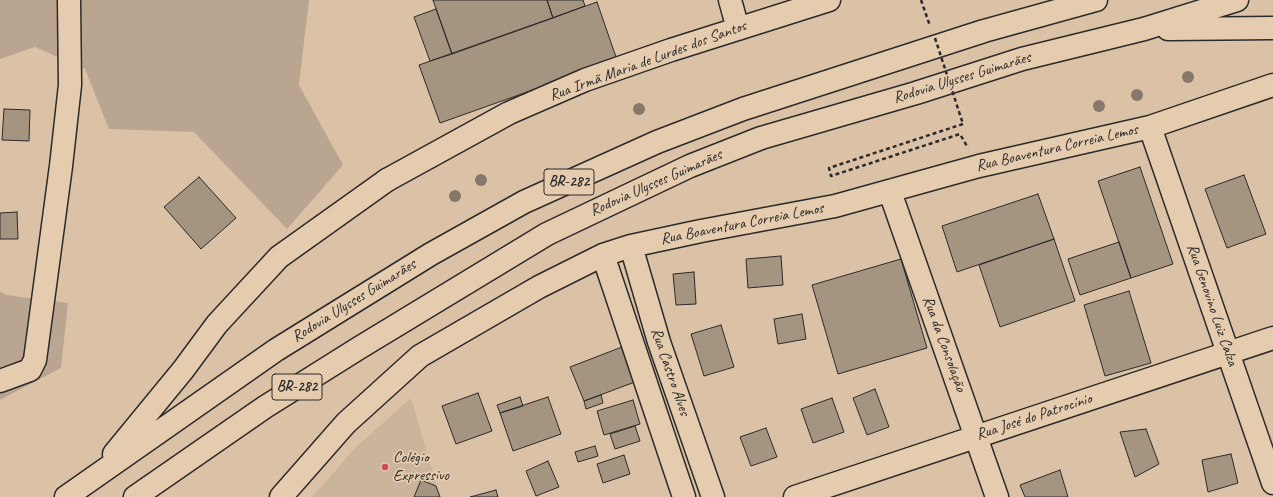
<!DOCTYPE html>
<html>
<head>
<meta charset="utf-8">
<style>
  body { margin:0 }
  canvas { display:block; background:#dbc2a6 }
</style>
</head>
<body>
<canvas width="1273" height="497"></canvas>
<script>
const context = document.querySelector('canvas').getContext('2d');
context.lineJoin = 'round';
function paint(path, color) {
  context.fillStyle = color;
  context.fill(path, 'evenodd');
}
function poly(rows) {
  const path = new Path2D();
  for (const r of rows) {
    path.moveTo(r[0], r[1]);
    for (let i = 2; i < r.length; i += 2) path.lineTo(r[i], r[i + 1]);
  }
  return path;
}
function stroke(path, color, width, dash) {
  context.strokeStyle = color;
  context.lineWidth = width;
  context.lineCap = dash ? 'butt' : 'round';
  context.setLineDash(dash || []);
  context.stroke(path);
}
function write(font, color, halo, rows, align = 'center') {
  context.font = font + ' Caveat,sans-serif';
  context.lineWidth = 3.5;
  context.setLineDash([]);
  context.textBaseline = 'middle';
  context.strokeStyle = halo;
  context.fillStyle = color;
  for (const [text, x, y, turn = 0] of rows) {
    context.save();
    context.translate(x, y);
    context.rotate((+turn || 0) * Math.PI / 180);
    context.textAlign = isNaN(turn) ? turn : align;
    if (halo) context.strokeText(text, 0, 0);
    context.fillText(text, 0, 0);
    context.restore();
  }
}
paint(poly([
  [411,398,440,497,312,497,356,447]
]), '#cab49b');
paint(poly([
  [0,0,309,0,299,85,343,165,287,229,194,132,109,129,85,69,35,47,0,59],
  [0,291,6,295,68,303,61,368,0,400]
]), '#baa690');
const building = poly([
  [433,0,547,0,553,18,452,54,433,0],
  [547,0,583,0,585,6,553,18,547,0],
  [597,2,617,60,440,123,419,65,597,2],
  [436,9,452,54,430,61,414,17,436,9],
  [4,109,30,110,29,141,2,140,4,109],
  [1140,167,1173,264,1131,278,1098,181,1140,167],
  [1244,175,1266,234,1227,248,1205,189,1244,175],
  [199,177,236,218,201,249,164,207,199,177],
  [1038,194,1054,239,957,272,942,226,1038,194],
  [17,212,18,239,0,239,0,213,17,212],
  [1054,239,1075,301,1000,327,979,265,1054,239],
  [1119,242,1131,278,1080,295,1068,259,1119,242],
  [781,256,783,285,748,288,746,259,781,256],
  [901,259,927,348,838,374,812,285,901,259],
  [694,272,696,304,676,305,673,274,694,272],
  [1129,291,1151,363,1105,376,1084,305,1129,291],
  [802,314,806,339,778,344,774,319,802,314],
  [721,325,734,367,704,376,691,334,721,325],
  [622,347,635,382,584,401,570,367,622,347],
  [875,389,889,427,867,435,853,398,875,389],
  [478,393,492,431,456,444,442,406,478,393],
  [601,395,603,403,586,409,584,401,601,395],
  [520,397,523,406,500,413,497,405,520,397],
  [548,397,561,434,513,451,500,413,548,397],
  [832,398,844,432,813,443,801,409,832,398],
  [633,400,640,424,604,435,597,411,633,400],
  [635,426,640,441,615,449,610,434,635,426],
  [766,428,777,457,751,466,740,437,766,428],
  [1146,429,1159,464,1135,477,1120,432,1146,429],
  [595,446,598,456,578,462,575,452,595,446],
  [1231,454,1238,483,1208,492,1202,460,1231,454],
  [624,455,630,474,603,483,597,464,624,455],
  [548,461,559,487,536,496,526,471,548,461],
  [1060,470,1068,497,1025,497,1020,485,1060,470],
  [421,480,436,486,440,497,414,497,421,480],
  [496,490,498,497,470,497,496,490]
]);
paint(building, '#a49480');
stroke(building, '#2b2b2b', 1);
const minor = poly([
  [730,0,738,29],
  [1150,127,1273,483],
  [387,180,509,113,585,80,671,50,829,0],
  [890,192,997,497],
  [631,246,659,342,713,497],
  [603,255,684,497],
  [0,381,30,370,35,360,61,166,70,85,69,0],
  [281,497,346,423,420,356,539,287,603,255,631,246,701,231,835,206,979,166,1150,127,1273,85],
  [795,497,1273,338]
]);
const highway = poly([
  [1168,29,1273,28],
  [114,454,183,370,217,324,279,257,387,180],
  [66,497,276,350,431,254,524,202,657,142,743,109,984,31,1096,0],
  [135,497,265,407,359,348,547,234,690,166,761,138,916,93,1022,59,1144,29,1237,0]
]);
stroke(minor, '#2b2b2b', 25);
stroke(highway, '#2b2b2b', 25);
stroke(poly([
  [921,0,930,26],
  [963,124,829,168,831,176,960,134,968,148]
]), '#2b2b2b', 2.5, [4, 3]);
stroke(minor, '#e6ccae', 22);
stroke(highway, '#e6ccae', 22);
stroke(poly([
  [935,38,963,124]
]), '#2b2b2b', 2.5, [4, 3]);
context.fillStyle = '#86796b';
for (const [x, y] of [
  [1188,77],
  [1137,95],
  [1099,106],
  [639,109],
  [481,180],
  [455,196]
]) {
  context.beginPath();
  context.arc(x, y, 6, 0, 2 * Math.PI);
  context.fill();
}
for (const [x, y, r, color] of [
  [385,467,4,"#d1495b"]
]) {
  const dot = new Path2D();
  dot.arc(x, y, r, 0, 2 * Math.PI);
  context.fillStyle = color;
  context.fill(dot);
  stroke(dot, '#e6ccae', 1.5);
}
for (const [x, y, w] of [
  [569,182,50],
  [297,387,50]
]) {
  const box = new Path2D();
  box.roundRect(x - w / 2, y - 13, w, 26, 3);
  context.fillStyle = '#e6ccae';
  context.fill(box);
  stroke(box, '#2b2b2b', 1);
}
write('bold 15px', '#2b2b2b', null, [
  ["BR-282",569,182],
  ["BR-282",297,387]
]);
write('16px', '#2b2b2b', '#e6ccae', [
  ["Rua Irmã Maria de Lurdes dos Santos",648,61,-20],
  ["Rodovia Ulysses Guimarães",962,78,-17],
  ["Rua Boaventura Correia Lemos",1057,148,-13],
  ["Rodovia Ulysses Guimarães",656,183,-24],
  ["Rua Boaventura Correia Lemos",742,224,-11],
  ["Rodovia Ulysses Guimarães",354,301,-32],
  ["Rua Genovino Luiz Calza",1212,305,71],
  ["Rua da Consolação",944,344,70],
  ["Rua Castro Alves",670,372,71],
  ["Rua José do Patrocínio",1034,417,-18]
]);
write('16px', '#2b2b2b', '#e6ccae', [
  ["Colégio",393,458],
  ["Expressivo",393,476]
], 'left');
</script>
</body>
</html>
